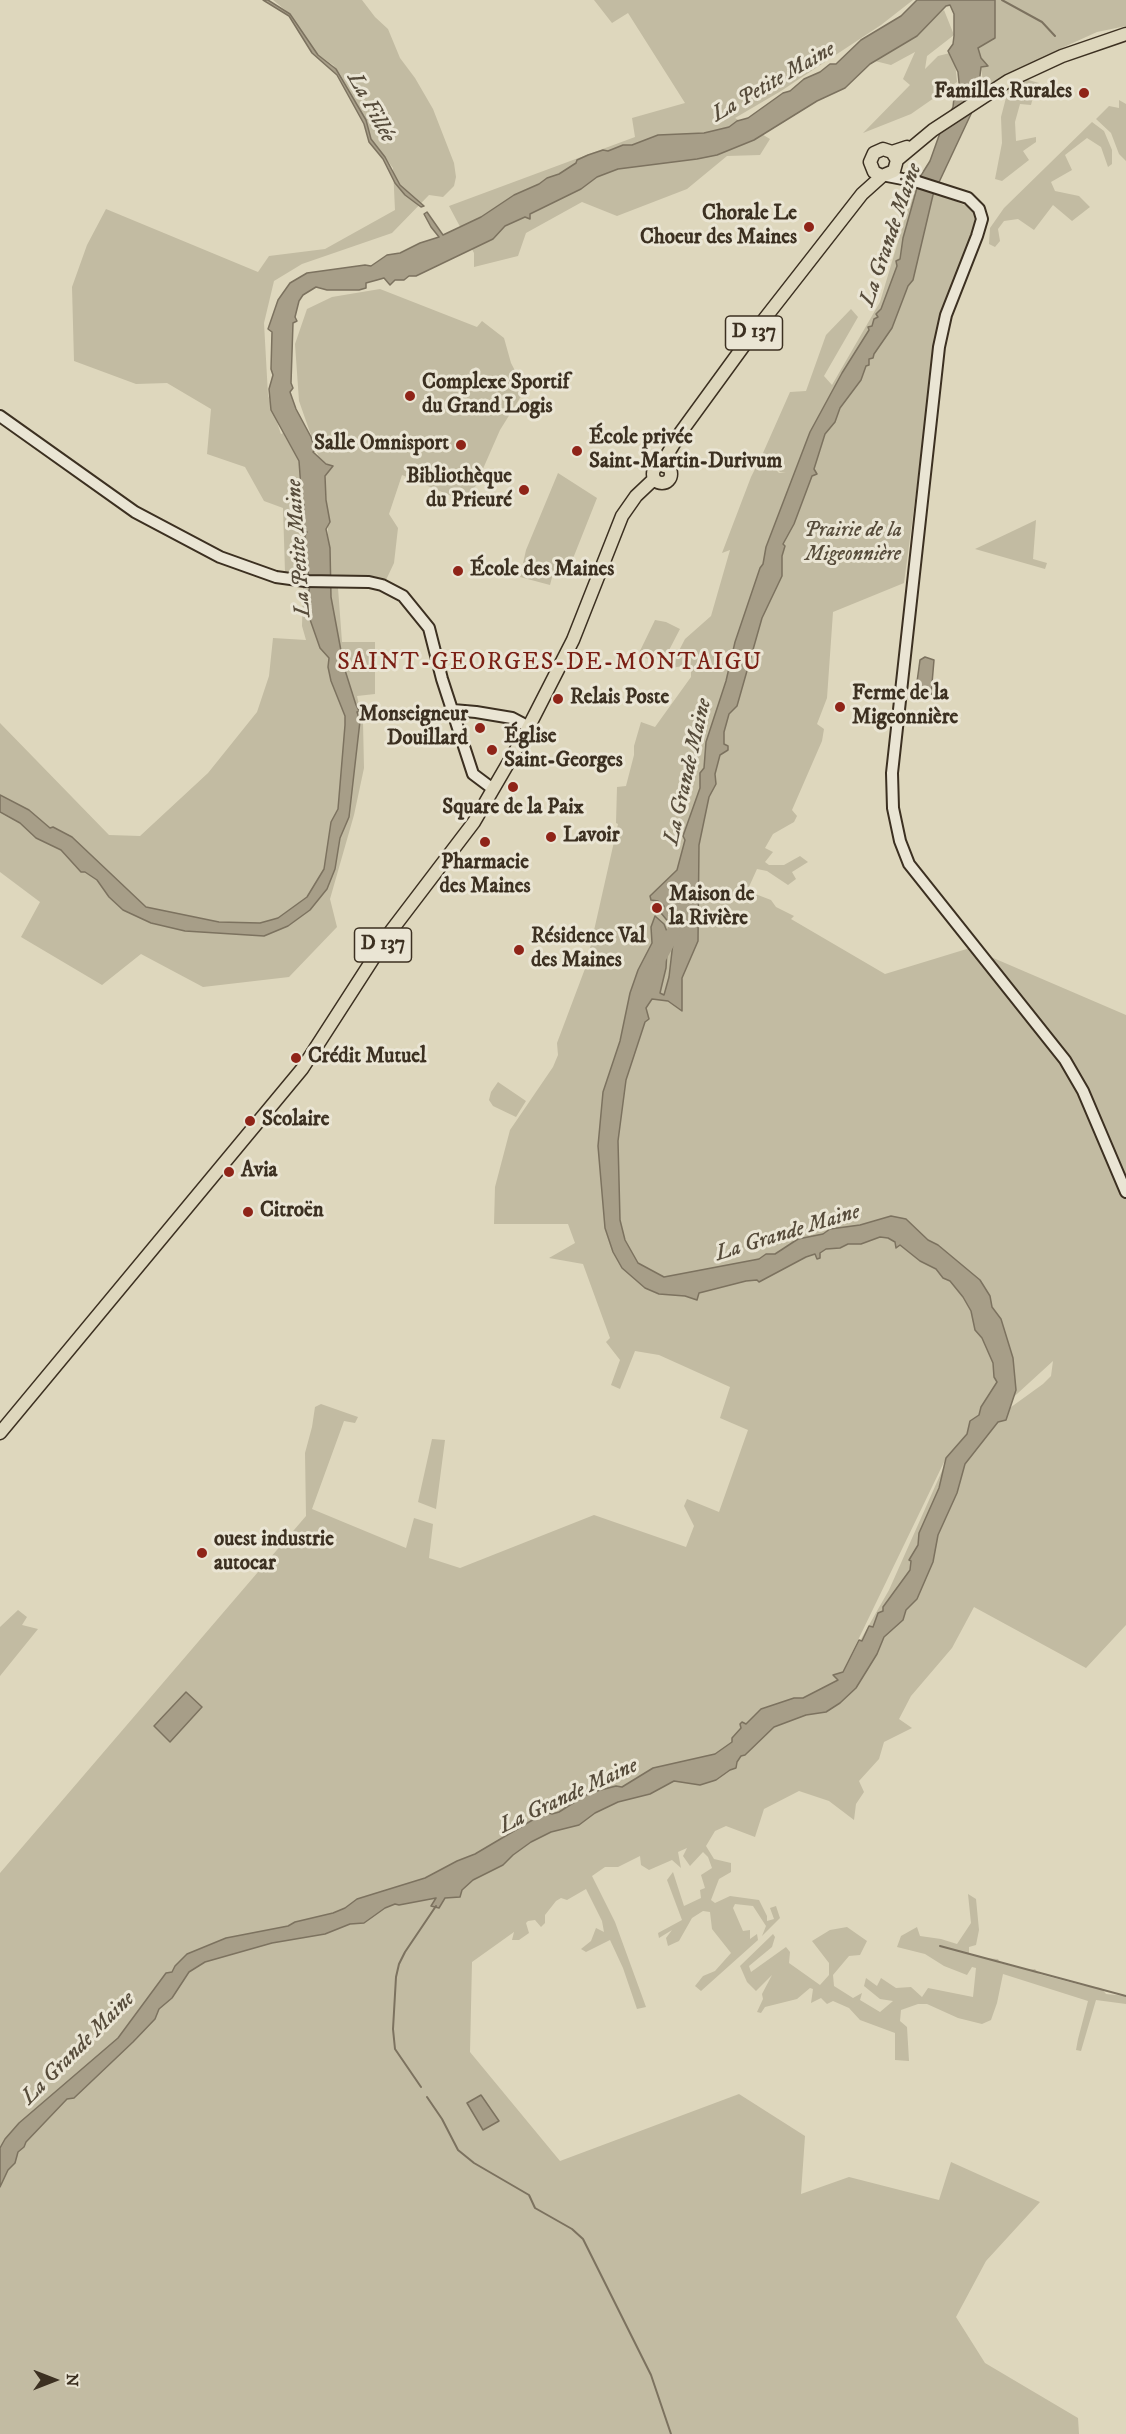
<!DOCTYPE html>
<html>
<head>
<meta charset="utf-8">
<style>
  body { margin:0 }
  #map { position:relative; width:1126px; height:2434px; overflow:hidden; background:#ded7bd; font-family:"IM FELL DW Pica",serif }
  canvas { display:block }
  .north { position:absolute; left:24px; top:2350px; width:60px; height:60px; -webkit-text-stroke:4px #eae5d4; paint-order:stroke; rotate:90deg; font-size:16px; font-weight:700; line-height:24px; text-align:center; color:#3c3021 }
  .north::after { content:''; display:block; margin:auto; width:21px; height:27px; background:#3c3021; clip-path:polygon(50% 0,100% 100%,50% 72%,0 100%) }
</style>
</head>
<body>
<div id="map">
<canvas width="1126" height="2434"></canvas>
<div class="north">N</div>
</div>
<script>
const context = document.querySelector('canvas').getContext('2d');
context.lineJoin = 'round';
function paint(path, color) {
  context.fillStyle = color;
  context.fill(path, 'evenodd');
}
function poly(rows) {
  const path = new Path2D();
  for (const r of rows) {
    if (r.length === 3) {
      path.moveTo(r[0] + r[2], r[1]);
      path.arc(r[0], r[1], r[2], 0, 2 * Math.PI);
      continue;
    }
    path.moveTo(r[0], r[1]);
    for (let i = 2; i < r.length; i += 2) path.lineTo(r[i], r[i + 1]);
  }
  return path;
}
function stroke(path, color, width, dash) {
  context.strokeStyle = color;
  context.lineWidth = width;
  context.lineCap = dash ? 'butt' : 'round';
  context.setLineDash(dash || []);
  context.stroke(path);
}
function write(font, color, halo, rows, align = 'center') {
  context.font = font + ' "IM FELL DW Pica",serif';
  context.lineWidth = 6;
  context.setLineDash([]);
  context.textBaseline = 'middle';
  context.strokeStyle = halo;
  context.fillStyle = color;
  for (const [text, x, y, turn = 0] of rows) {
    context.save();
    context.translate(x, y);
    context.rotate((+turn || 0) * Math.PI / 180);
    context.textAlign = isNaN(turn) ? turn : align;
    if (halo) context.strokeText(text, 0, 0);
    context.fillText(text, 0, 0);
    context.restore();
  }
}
paint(poly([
  [273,0,362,0,375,17,388,29,400,58,415,78,433,109,454,163,456,177,454,186,443,197,429,195,392,233,302,264,274,281,264,323,268,395,281,434,283,433,300,463,308,575,292,575,285,572,283,508,264,501,245,467,207,454,211,409,167,383,136,384,74,361,72,287,87,245,106,209,258,272,269,256,325,249,395,210,393,168,371,139,366,120,340,74,333,65,318,55,290,14],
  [594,0,913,0,881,25,781,91,735,118,770,139,760,155,727,156,687,189,617,216,582,202,526,233,518,256,474,267,474,253,449,206,635,137,632,118,685,103,628,13,612,23],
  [994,0,1126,0,1126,26,1097,32,1064,47,984,88,978,48],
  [944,10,954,35,927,56,925,69,938,56,954,52,957,82,911,114,863,133,910,85,903,79,915,52,891,65,875,61],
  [1025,79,1039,83,1046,93,1034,93,1031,105,1020,104,1015,122,1016,141,1036,137,1036,142,1023,151,1029,160,1002,181,995,179,1002,143,1001,117,1008,90],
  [1119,100,1126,104,1126,161,1119,154,1111,133,1096,119,1109,106,1119,108],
  [1092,122,1104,131,1112,150,1112,164,1108,167,1101,147,1087,138,1065,155,1072,170,1051,182,1055,191,1079,196,1090,207,1072,221,1053,205,1034,230,1018,219,1004,221,998,229,1000,241,995,247,989,244,990,228,1004,208],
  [914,188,934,194,935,192,973,209,977,227,938,327,904,583,833,612,827,698,817,724,824,729,822,741,792,810,797,816,794,822,773,834,765,848,773,852,765,862,769,865,784,865,800,856,808,862,792,872,796,879,788,885,767,871,757,869,748,889,750,892,771,900,776,907,794,916,791,919,885,974,970,948,1126,1015,1126,1625,1086,1668,974,1607,952,1648,911,1696,899,1719,912,1728,884,1742,879,1759,859,1781,864,1792,856,1804,854,1820,829,1801,799,1791,764,1809,755,1837,726,1826,715,1831,706,1846,714,1859,731,1863,731,1872,719,1879,711,1900,715,1903,730,1896,759,1900,767,1916,767,1921,774,1919,770,1908,776,1906,780,1918,762,1936,766,1926,753,1906,735,1904,733,1908,743,1931,750,1930,750,1939,757,1934,758,1940,701,1991,695,1986,703,1976,715,1971,731,1953,712,1929,710,1912,703,1911,692,1918,679,1941,668,1946,666,1938,672,1930,659,1938,658,1933,682,1920,667,1880,673,1872,684,1906,701,1898,700,1890,705,1888,701,1875,712,1868,708,1857,703,1852,690,1866,683,1856,687,1848,678,1852,681,1868,672,1860,649,1870,641,1865,640,1856,618,1867,605,1867,592,1876,615,1922,646,2007,637,2009,623,1968,610,1940,586,1952,581,1949,591,1941,596,1928,604,1932,602,1921,586,1889,567,1900,561,1898,556,1901,545,1915,545,1923,541,1927,535,1920,528,1921,526,1923,529,1933,519,1940,512,1940,514,1932,472,1962,470,2052,560,2161,739,2094,805,2136,801,2194,849,2177,939,2200,951,2162,1040,2202,986,2261,956,2317,985,2363,1078,2418,1079,2434,0,2434,0,1873,306,1516,305,1453,312,1427,315,1407,321,1404,358,1417,355,1423,344,1421,312,1509,406,1548,414,1518,433,1524,429,1558,460,1568,594,1515,686,1547,694,1526,684,1506,687,1499,719,1512,748,1430,720,1418,730,1387,659,1355,635,1351,620,1389,611,1385,620,1360,606,1342,610,1338,583,1264,549,1258,575,1243,568,1224,494,1224,495,1187,510,1130,553,1067,558,1055,557,1043,586,966,618,824,616,823,617,787,626,786,634,755,634,746,641,722,655,727,691,677,691,665,670,668,685,639,711,616,730,550,722,553,751,477,762,455,779,473,786,472,780,472,763,453,790,392,806,391,826,335,851,309,858,317,824,376,832,385,880,302],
  [1053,1361,1051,1376,1043,1384,971,1436],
  [949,1455,889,1590,845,1667,946,1458],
  [380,289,477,327,482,321,504,338,511,363,525,390,500,430,468,503,402,475,389,514,398,528,394,563,386,580,330,574,325,475,299,401,295,344,307,309,332,297],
  [558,473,597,498,570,566,556,562,550,585,520,577,526,550],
  [1036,520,1033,559,1047,563,1045,569,975,549],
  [303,587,338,588,342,642,375,642,375,694,357,696,363,722,364,768,354,815,330,899,337,927,289,977,203,987,141,954,102,985,21,937,40,902,0,872,0,723,109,835,140,836,208,773,257,712,269,676,273,638,306,640,302,626],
  [655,620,666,622,680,629,666,656,653,661,638,655],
  [498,1082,526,1101,516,1117,493,1106,489,1100,491,1092],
  [432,1439,445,1440,436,1509,418,1502],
  [18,1610,27,1617,22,1625,38,1629,0,1676,0,1627],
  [968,1894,976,1899,979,1930,976,1945,969,1947,969,1953,982,1958,998,1959,1000,1963,1028,1970,1035,1969,1039,1974,1081,1985,1101,1988,1106,1994,1126,1996,1126,2004,1096,2000,1081,2051,1076,2050,1078,2039,1088,2001,1003,1974,997,2003,991,2020,982,2024,958,2018,927,2004,918,2004,901,2010,900,2021,907,2027,909,2061,895,2060,895,2033,860,2020,849,2008,833,2001,827,2004,821,1998,811,2003,813,1989,810,1988,797,1999,765,2007,761,2013,757,2012,763,1999,762,1994,772,1975,756,1991,747,1982,740,1966,773,1934,775,1937,772,1947,749,1966,751,1972,786,1947,790,1952,789,1963,820,1985,829,1975,829,1963,812,1941,830,1930,847,1927,867,1941,860,1955,849,1956,833,1975,834,1986,853,1998,862,1993,860,2000,880,2012,893,2001,880,1999,864,1986,866,1978,877,1986,881,1978,896,1988,911,1987,922,1997,928,1988,973,1997,976,1968,972,1967,967,1975,944,1966,925,1954,897,1947,901,1936,917,1927,920,1936,941,1939,957,1944,971,1923]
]), '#c2bba2');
const water = poly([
  [263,0,268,0,290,14,318,55,336,69,366,120,371,139,385,157,400,185,424,206,421,207,405,195,395,183,383,159,369,142,364,124,337,75,312,53,289,16,263,0],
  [917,0,995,0,995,38,978,48,981,58,988,66,981,67,978,92,971,114,933,195,913,280,908,286,892,328,874,354,873,358,869,359,869,365,866,366,861,380,840,408,835,422,825,434,814,469,817,474,812,476,794,524,783,544,785,546,782,556,782,576,762,618,737,706,729,714,724,732,724,744,728,746,728,750,720,755,715,774,716,784,709,797,699,845,698,941,682,978,682,1011,668,1001,652,999,646,1008,649,1019,645,1022,626,1080,618,1141,620,1220,625,1240,638,1263,664,1277,759,1259,766,1254,775,1254,798,1239,823,1234,830,1229,860,1225,891,1216,906,1219,928,1240,938,1245,980,1280,990,1296,992,1307,1001,1319,1013,1358,1016,1390,1006,1420,998,1422,965,1464,957,1493,938,1535,933,1562,917,1599,906,1610,903,1620,884,1637,877,1654,856,1688,840,1703,826,1712,806,1715,774,1727,745,1755,741,1756,737,1762,736,1768,730,1770,716,1780,700,1785,674,1781,650,1794,618,1802,595,1813,579,1825,551,1832,531,1842,513,1855,503,1865,473,1880,462,1890,460,1897,445,1898,439,1908,431,1906,436,1898,399,1905,395,1904,385,1908,364,1923,350,1924,325,1934,272,1943,205,1962,189,1972,172,1998,159,2009,155,2019,133,2042,74,2098,67,2099,26,2142,24,2147,18,2152,15,2163,8,2170,0,2187,0,2148,5,2139,19,2123,118,2038,166,1973,172,1972,175,1966,187,1954,226,1938,288,1926,295,1922,333,1913,345,1908,357,1899,425,1878,457,1861,475,1854,546,1812,552,1814,559,1812,589,1793,616,1786,622,1787,653,1768,715,1754,732,1742,732,1738,741,1728,740,1724,742,1722,746,1724,761,1709,794,1698,803,1698,838,1680,833,1675,843,1672,859,1640,862,1641,869,1626,873,1627,878,1613,883,1611,883,1607,910,1570,911,1561,909,1560,918,1545,919,1533,939,1488,946,1458,967,1434,970,1421,979,1415,981,1407,997,1382,994,1377,993,1363,982,1338,975,1330,971,1311,963,1297,950,1281,943,1278,936,1269,920,1261,900,1245,896,1248,895,1242,888,1238,880,1237,861,1244,848,1244,840,1248,826,1249,820,1253,820,1258,817,1259,815,1254,806,1257,759,1282,757,1280,746,1281,699,1293,697,1300,685,1296,659,1294,645,1288,622,1268,613,1252,605,1228,598,1146,603,1092,620,1041,630,993,638,970,652,943,651,927,655,916,664,924,668,934,666,968,660,993,664,995,669,977,674,934,670,924,661,913,664,906,658,901,651,900,650,896,677,870,685,840,683,836,700,788,700,773,704,768,706,742,726,681,735,642,760,568,763,564,766,547,810,432,842,373,869,330,868,327,872,326,874,319,878,317,876,314,881,309,897,266,896,261,900,259,903,238,920,177,930,161,941,130,953,107,954,98,960,92,958,72,948,51,953,44,954,36,954,14,950,5,946,6,917,36,870,64,845,88,817,101,754,140,717,155,697,159,618,169,597,177,581,189,530,214,530,219,525,217,505,226,493,239,416,276,409,276,404,280,395,280,390,285,384,278,377,280,366,283,366,288,359,290,327,290,316,287,303,295,299,301,295,317,297,321,293,323,291,383,293,388,290,392,296,409,311,437,315,450,313,452,326,464,333,466,325,476,326,500,330,522,326,529,330,548,331,597,344,667,356,705,359,711,357,712,360,721,349,817,340,838,335,869,327,889,310,910,288,926,264,936,185,931,151,923,123,910,109,897,97,880,85,872,81,872,61,850,36,838,20,823,0,812,0,795,29,810,50,828,53,827,72,837,146,907,219,922,260,923,278,918,307,897,324,869,331,822,338,809,345,725,345,716,331,681,328,667,329,658,320,648,306,608,310,585,307,564,302,556,306,550,305,536,307,532,304,528,304,505,302,502,299,461,271,410,269,389,273,375,271,369,272,332,268,329,278,300,290,283,307,273,365,265,371,266,387,255,400,253,420,243,439,237,431,227,424,214,427,212,443,235,481,217,514,195,539,184,547,178,559,174,576,163,577,160,588,155,603,150,608,151,623,145,632,145,658,135,704,133,729,127,737,121,748,118,783,93,790,91,804,79,820,72,830,64,836,64,861,40,901,16,917,0],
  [925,657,934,660,931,695,927,698,917,694,916,689,920,660,925,657],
  [186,1692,202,1707,170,1742,154,1726,186,1692],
  [481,2095,499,2121,483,2130,467,2103,481,2095]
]);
paint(water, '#a79e88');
stroke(water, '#7c725f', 1.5);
stroke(poly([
  [1002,0,1042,22,1055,36],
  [940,1946,1126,1996],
  [421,2087,395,2049,393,2029,396,1977,399,1964,405,1952,436,1906],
  [427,2097,442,2119,458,2150,474,2163,529,2195,535,2208,572,2229,583,2239,651,2375,671,2434]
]), '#7c725f', 2);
stroke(poly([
  [659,958,682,917]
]), '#a79e88', 14);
const secondary = poly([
  [887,176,918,182,968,198,979,209,982,219,977,236,946,315,939,347,892,773,893,808,900,841,909,864,1065,1060,1083,1091,1126,1192],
  [0,416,135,512,220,557,276,577,305,581,369,582,382,585,403,596,429,628,442,679,473,774,493,789],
  [453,710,476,712,512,718,529,727]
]);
const primary = poly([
  [892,152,897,160,894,171,882,176,874,172,870,162,874,153,883,149,892,152,907,147],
  [897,160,933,130,1008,81,1062,56,1126,34],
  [662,474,9],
  [664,466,667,455,681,432,748,340,862,194,882,176],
  [0,1433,302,1069,391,931,474,822,524,736,573,640,622,516,636,496,654,479]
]);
stroke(secondary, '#3c3021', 14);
stroke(primary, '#3c3021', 15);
stroke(secondary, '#eae5d4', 10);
stroke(primary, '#ded7bd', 12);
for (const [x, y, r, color] of [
  [1084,93,6,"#8f2418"],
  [809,227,6,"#8f2418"],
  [410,396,6,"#8f2418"],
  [461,445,6,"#8f2418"],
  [577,451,6,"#8f2418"],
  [524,490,6,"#8f2418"],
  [458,571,6,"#8f2418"],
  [558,699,6,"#8f2418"],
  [840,707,6,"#8f2418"],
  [480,728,6,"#8f2418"],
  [492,750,6,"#8f2418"],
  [513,787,6,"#8f2418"],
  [551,837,6,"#8f2418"],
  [485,842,6,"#8f2418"],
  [657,908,6,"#8f2418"],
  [519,950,6,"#8f2418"],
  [296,1058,6,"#8f2418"],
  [250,1121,6,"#8f2418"],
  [229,1172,6,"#8f2418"],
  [248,1212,6,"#8f2418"],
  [202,1553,6,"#8f2418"]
]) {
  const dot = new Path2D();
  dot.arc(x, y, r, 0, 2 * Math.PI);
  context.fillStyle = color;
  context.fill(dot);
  stroke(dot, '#eae5d4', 2);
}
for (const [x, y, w] of [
  [754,333,57],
  [383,945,57]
]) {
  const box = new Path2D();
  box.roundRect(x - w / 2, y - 17, w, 34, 4.5);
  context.fillStyle = '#eae5d4';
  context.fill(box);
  stroke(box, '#3c3021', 1.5);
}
write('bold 20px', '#3c3021', null, [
  ["D 137",754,333],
  ["D 137",383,945]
]);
write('bold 21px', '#3c3021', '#eae5d4', [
  ["Familles Rurales",1072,93,"right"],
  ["Chorale Le",797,215,"right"],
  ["Choeur des Maines",797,239,"right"],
  ["Complexe Sportif",422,384],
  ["du Grand Logis",422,408],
  ["École privée",589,439],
  ["Saint-Martin-Durivum",589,463],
  ["Salle Omnisport",449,445,"right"],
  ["Bibliothèque",512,478,"right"],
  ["du Prieuré",512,502,"right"],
  ["École des Maines",470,571],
  ["Ferme de la",852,695],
  ["Migeonnière",852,719],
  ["Relais Poste",570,699],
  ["Monseigneur",468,716,"right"],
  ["Douillard",468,740,"right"],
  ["Église",504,738],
  ["Saint-Georges",504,762],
  ["Square de la Paix",513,809,"center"],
  ["Lavoir",563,837],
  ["Pharmacie",485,864,"center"],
  ["des Maines",485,888,"center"],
  ["Maison de",669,896],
  ["la Rivière",669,920],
  ["Résidence Val",531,938],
  ["des Maines",531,962],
  ["Crédit Mutuel",308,1058],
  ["Scolaire",262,1121],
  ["Avia",241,1172],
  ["Citroën",260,1212],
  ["ouest industrie",214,1541],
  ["autocar",214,1565]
], 'left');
write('italic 21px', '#574c3b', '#eae5d4', [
  ["Prairie de la",853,532],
  ["Migeonnière",853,556]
]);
write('italic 22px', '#574c3b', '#eae5d4', [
  ["La Petite Maine",774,83,-30],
  ["La Fillée",370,108,61],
  ["La Grande Maine",892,235,-71],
  ["La Petite Maine",300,548,-94],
  ["La Grande Maine",689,772,-77],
  ["La Grande Maine",788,1234,-17],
  ["La Grande Maine",569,1797,-25],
  ["La Grande Maine",79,2049,-45]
]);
context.letterSpacing = '1.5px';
write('24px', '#7a1f14', '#eae5d4', [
  ["SAINT-GEORGES-DE-MONTAIGU",550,664]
]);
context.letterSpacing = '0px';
</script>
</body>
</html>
